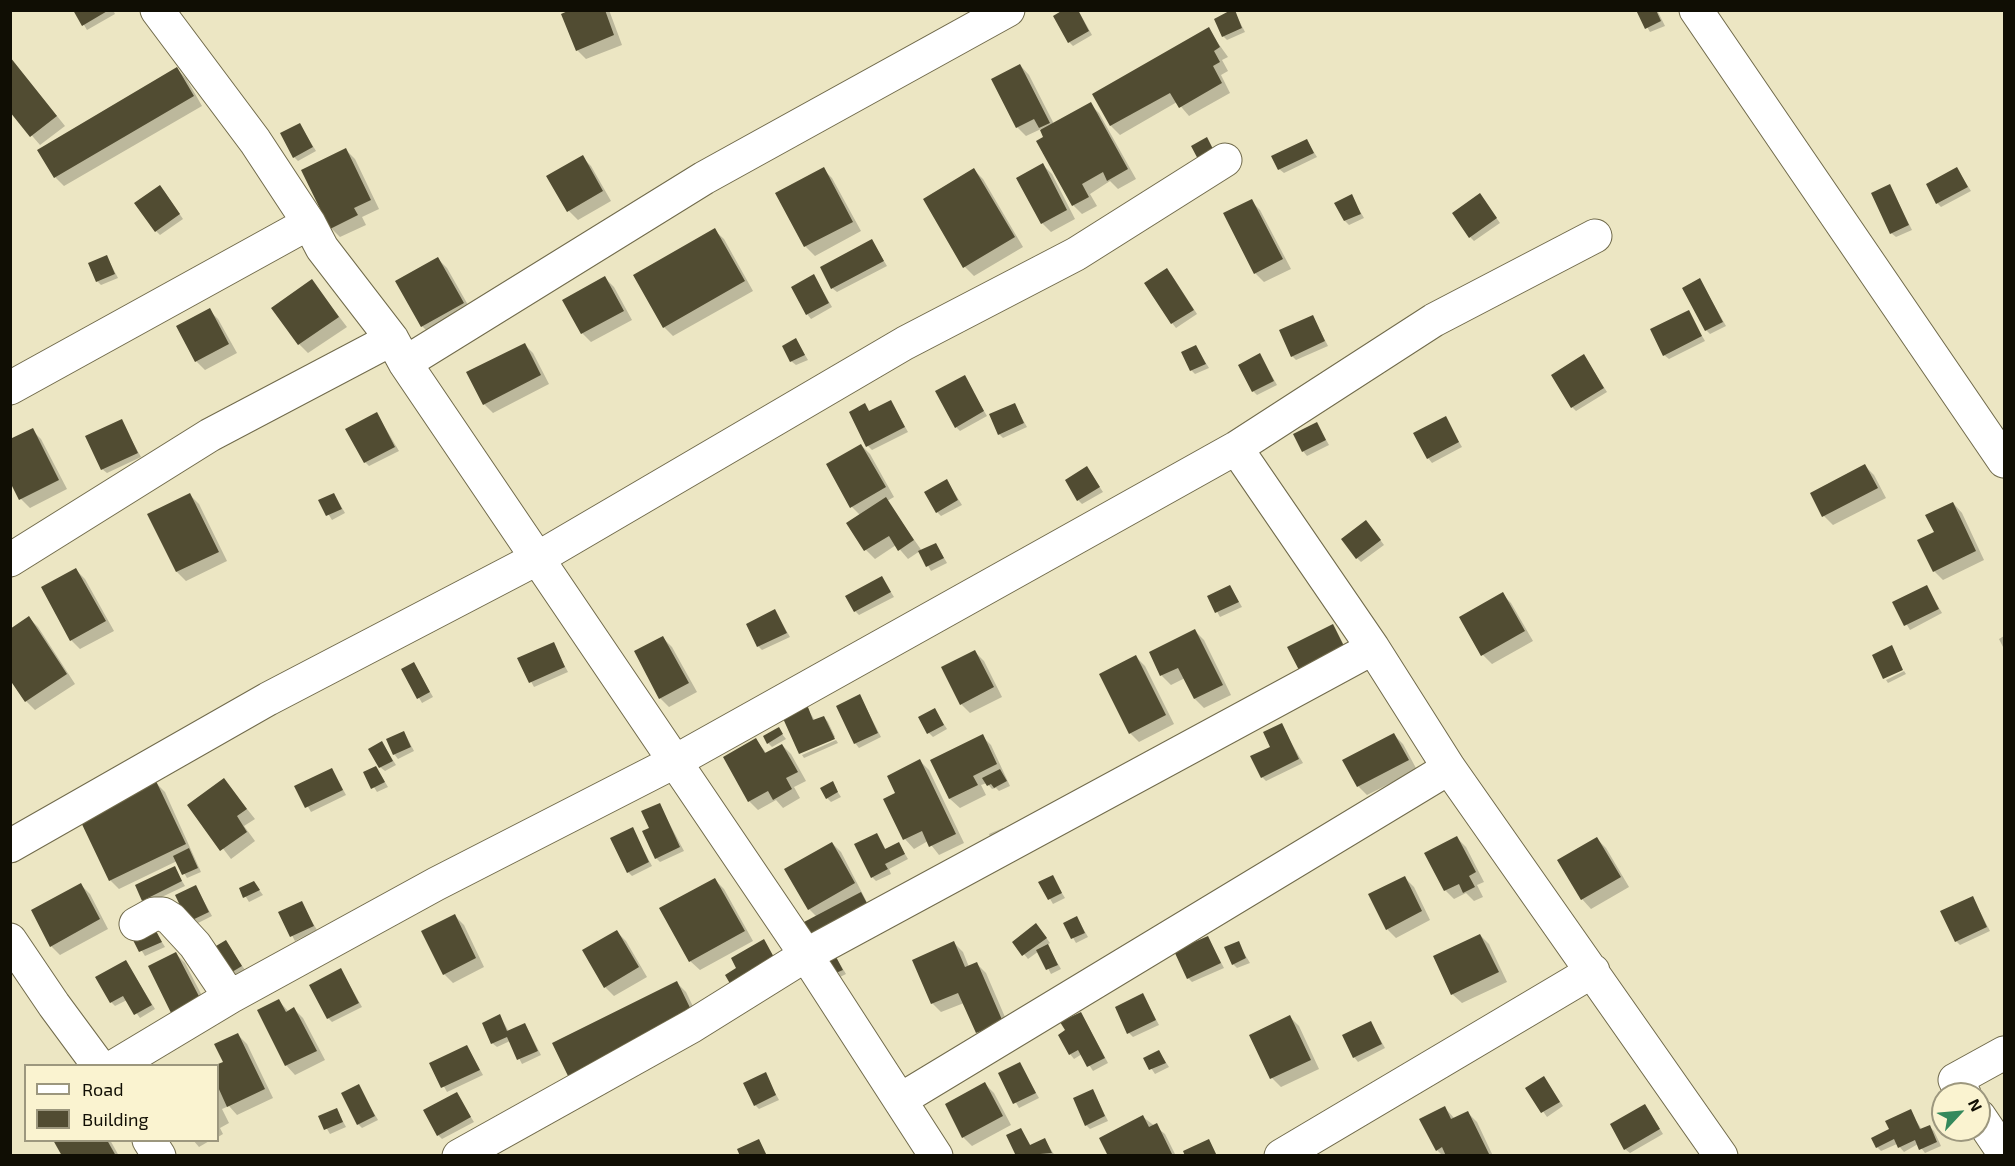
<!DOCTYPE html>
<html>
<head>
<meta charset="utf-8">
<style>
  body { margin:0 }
  #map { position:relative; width:2015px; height:1166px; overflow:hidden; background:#ece6c3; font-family:"Exo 2",sans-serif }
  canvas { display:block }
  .frame { position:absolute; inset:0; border:12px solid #100e04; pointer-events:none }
  .legend { position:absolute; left:24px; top:1064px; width:195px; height:78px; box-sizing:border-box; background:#faf3d0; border:2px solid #9c977e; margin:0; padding:8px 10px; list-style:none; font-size:18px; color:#100e04 }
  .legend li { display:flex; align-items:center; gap:12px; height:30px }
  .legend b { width:30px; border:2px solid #9c977e }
  .north { position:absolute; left:1931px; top:1082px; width:60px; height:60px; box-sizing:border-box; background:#faf3d0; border:2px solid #9c977e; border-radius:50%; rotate:64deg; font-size:16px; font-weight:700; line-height:24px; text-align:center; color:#100e04 }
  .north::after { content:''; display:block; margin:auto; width:21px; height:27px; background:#34895c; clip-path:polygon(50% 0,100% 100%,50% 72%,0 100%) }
</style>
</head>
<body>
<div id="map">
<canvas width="2015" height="1166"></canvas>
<div class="frame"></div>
<ul class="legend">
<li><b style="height:8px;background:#fff"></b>Road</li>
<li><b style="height:16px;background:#514c32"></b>Building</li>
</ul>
<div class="north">N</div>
</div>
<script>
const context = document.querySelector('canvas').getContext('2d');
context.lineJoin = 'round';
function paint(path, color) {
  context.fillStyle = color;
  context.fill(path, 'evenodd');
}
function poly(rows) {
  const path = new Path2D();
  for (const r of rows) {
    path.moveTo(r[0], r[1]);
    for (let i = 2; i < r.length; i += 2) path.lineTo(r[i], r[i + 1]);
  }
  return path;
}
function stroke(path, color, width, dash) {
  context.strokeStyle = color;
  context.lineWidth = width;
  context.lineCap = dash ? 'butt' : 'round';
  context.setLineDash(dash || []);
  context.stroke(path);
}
paint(poly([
  [75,10,113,10,115,14,87,30],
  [574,10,609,10,622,45,586,59,577,50],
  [1066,10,1078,10,1092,35,1073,46,1069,42],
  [1637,10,1657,10,1665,26,1650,32],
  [1234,11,1245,32,1227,40,1223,36],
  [1208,29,1228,57,1222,60,1228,71,1221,75,1230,93,1189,116,1177,102,1120,135,1111,126,1094,95],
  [10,57,65,126,40,145,10,110],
  [1020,65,1029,75,1054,124,1090,104,1099,113,1136,179,1118,189,1110,181,1090,194,1097,206,1082,214,1073,205,1041,129,1026,136,1017,127],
  [177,69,186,78,202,106,64,186,55,177],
  [300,125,316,151,298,161,294,157],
  [1307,141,1317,157,1284,173,1279,169],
  [346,150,355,159,379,209,362,217,366,225,340,237,331,228],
  [582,157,591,166,611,201,578,220,569,211,548,176],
  [1043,165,1052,174,1075,219,1051,232,1042,223],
  [823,169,832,178,861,231,815,256,805,246,777,194],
  [1957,169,1971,191,1941,207,1937,203],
  [974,170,983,179,1023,247,974,276,965,267,925,199],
  [1890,186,1912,230,1896,237,1891,233],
  [164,191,183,219,160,235,156,231],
  [1480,195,1500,223,1474,241,1470,237],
  [1351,196,1364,218,1349,225,1345,221],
  [1251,201,1260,210,1291,269,1264,282,1255,273],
  [714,230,724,239,753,291,673,336,664,327],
  [872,241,887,266,837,292,832,288],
  [107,257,118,278,101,285,97,281],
  [438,259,447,268,472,312,431,335,422,326],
  [1171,274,1197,314,1176,328,1172,323],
  [814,276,832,307,811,319,807,314],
  [605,278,614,287,632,320,591,342,582,333],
  [1700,280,1726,326,1710,334,1706,330],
  [312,281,347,327,308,353,299,344],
  [209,310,218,319,237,353,205,370,196,361],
  [1688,312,1705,341,1669,359,1664,355],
  [1313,317,1328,346,1296,360,1292,356],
  [796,340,808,360,796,365,791,361],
  [524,344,533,353,549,384,493,413,484,404],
  [1196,347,1209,368,1195,374,1191,370],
  [1260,355,1277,385,1257,395,1253,391],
  [1584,356,1607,392,1576,411,1572,407],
  [964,377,987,416,960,431,956,427],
  [891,402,908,432,872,450,868,446,865,405,870,412],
  [1014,404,1027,427,1003,438,999,434],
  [377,414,399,451,369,466,365,462],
  [1445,418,1462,447,1432,463,1428,458],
  [121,421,141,457,107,473,102,469],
  [1317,424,1329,445,1307,456,1303,451],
  [32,430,41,439,67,489,30,508,21,499],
  [861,445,870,454,894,497,887,501,922,551,936,544,947,563,931,571,920,551,908,559,896,545,875,559,866,550,860,515,852,507,828,465],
  [1865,466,1874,475,1886,498,1833,525,1824,516,1812,494],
  [1087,468,1103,492,1082,504,1078,500],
  [947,481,962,505,941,516,937,512],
  [334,494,345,513,332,520,320,501],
  [190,495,199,504,227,561,186,581,177,572,149,514],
  [1953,503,1962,513,1984,560,1943,580,1934,571,1936,533],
  [1370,526,1384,545,1361,562,1357,558],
  [76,570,85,579,114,631,80,649,71,640],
  [882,578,894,597,859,615,855,611],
  [1230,586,1242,607,1220,617,1209,597],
  [1926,586,1942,613,1910,630,1894,603],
  [1502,594,1511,603,1533,641,1492,664,1483,655,1461,617],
  [775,611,790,637,762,650,758,646],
  [29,618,38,627,75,684,35,710,26,701],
  [1195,631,1204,640,1231,695,1204,708,1195,699,1185,678,1171,685,1162,676,1151,653],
  [2004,636,2004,649,1999,639],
  [663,638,672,647,697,692,669,707,660,698],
  [553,644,568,672,534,687,519,659],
  [975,652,984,661,1002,697,970,713,961,704],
  [1136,657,1145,666,1174,724,1139,742,1130,733],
  [414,664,433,697,422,703,403,670],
  [1904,671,1906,674,1888,683,1886,680],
  [860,696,881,737,859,748,855,743],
  [805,704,815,721,824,717,828,722,835,737,800,752],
  [934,709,947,729,933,737,929,733],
  [1281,725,1303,763,1266,781,1262,777],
  [778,729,786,739,772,747,768,743],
  [404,732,414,751,398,759,394,754],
  [1394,735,1403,744,1417,770,1367,795,1358,786],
  [982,736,991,745,1010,786,999,791,996,788,992,789,987,783,981,785,986,795,960,808,950,799,932,761],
  [756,740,767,754,782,745,791,754,806,781,794,787,800,798,783,808,776,800,758,810,749,801],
  [836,740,838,743,804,758,802,755],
  [382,743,396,765,385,771,380,767],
  [920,761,929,770,964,843,939,855,928,841,914,849,905,839,885,800,897,794],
  [376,767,388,787,377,792,365,773],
  [332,769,346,795,311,812,296,786],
  [224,780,255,819,244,826,255,841,231,859,190,805],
  [156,783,165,792,201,872,187,878,177,861,119,889,110,880],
  [832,783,841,797,831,802,827,798],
  [659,804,684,851,660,862,656,858,651,829],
  [1003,828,1007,832,993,843,989,834],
  [632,829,652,866,632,876,628,872],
  [877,834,886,850,899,844,908,859,889,869,891,874,876,881,872,877],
  [1457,838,1466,847,1484,882,1477,885,1483,897,1474,901,1466,893,1454,899,1445,890],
  [1597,839,1606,848,1629,887,1591,909,1582,899,1559,861],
  [832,843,841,852,873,914,817,917,809,909],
  [174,868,185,886,147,904,143,900],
  [1052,877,1065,898,1053,904,1040,882],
  [1405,878,1414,887,1430,920,1396,938,1387,929],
  [715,880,724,889,753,941,700,970,690,961],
  [254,883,263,895,249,902,241,889],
  [81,885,90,894,108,929,60,955,51,946],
  [196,887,212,916,194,925,190,921],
  [1973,898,1990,931,1960,945,1956,941],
  [301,903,317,930,295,941,280,913],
  [455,916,464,925,484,967,453,983,444,974],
  [1077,918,1088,937,1076,943,1065,924],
  [1040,929,1050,943,1047,945,1061,969,1051,974,1039,951,1028,959,1014,942],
  [155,931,165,947,145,956,135,940],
  [617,932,626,941,647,977,614,996,605,987],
  [1480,935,1489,944,1507,982,1462,1003,1452,994,1435,957],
  [1208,938,1224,968,1192,982,1188,978],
  [226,942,245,970,227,981],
  [954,943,963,952,969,967,977,964,986,973,1011,1031,986,1041,977,1032,964,1003,941,1012,932,1003],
  [1238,943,1250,963,1237,968,1233,964],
  [176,954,185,963,211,1013,185,1027],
  [835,956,846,974,836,979],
  [126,962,155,1009,140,1018,127,1000,115,1006,111,1002],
  [341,970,362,1007,332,1022,328,1018],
  [677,983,686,992,702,1025,570,1077],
  [1143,995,1159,1025,1133,1037,1129,1033],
  [279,1001,289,1012,294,1009,303,1018,325,1060,295,1075,286,1065,259,1011],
  [1081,1013,1108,1063,1093,1071,1082,1054,1074,1059,1070,1054,1067,1031],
  [500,1016,509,1032,525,1024,541,1055,522,1064,510,1041,497,1047,492,1043],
  [1290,1017,1299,1026,1319,1069,1281,1087,1272,1078,1251,1035],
  [1371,1023,1385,1048,1358,1062,1354,1057],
  [238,1035,247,1044,273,1098,237,1115,229,1106,222,1109,229,1123,220,1128,223,1134,218,1137,218,1066,225,1062],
  [467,1047,483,1075,447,1092,431,1063],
  [1159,1052,1169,1067,1155,1074,1145,1059],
  [1019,1064,1039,1098,1019,1108,1000,1074],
  [765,1074,779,1100,759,1109,755,1105],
  [1547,1082,1563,1106,1547,1117,1527,1088],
  [985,1084,994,1093,1011,1125,972,1146,963,1137],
  [358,1086,378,1120,362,1128,358,1124],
  [1093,1091,1108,1121,1090,1129,1086,1125],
  [456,1094,474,1122,442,1139,438,1135],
  [1645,1105,1663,1134,1630,1153,1625,1149],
  [1444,1107,1455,1119,1468,1113,1477,1122,1493,1156,1443,1156,1437,1150],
  [337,1110,346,1127,330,1134,320,1117],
  [1910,1111,1922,1130,1930,1127,1934,1131,1941,1146,1925,1153,1918,1144,1904,1152,1897,1144,1881,1151,1877,1147],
  [1143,1117,1165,1134,1176,1156,1109,1156],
  [1021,1130,1031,1146,1045,1140,1055,1156,1018,1156],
  [55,1140,110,1140,119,1156,63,1156],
  [193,1140,211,1140,199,1147]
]), '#0003');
paint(poly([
  [73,10,109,10,82,26],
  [570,10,605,10,614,35,576,51,561,14],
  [1063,10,1078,10,1089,31,1068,43,1053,16],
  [1231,10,1235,10,1242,28,1222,37,1214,19],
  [1636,10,1656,10,1661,21,1645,29],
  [1209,27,1220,47,1214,51,1220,62,1213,66,1222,83,1179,108,1170,93,1110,126,1092,94],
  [10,57,57,116,30,137,10,112],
  [1020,64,1050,123,1039,128,1034,119,1016,128,991,79],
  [177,67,194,96,54,178,37,150],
  [1091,102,1128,169,1107,181,1103,172,1082,184,1089,197,1072,206,1036,141,1043,137,1040,130],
  [300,123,313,147,293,158,280,133],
  [1207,137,1215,153,1199,161,1191,146],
  [1307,139,1314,153,1278,170,1271,156],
  [346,148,371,200,354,208,358,215,330,229,301,170],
  [583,155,603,191,567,212,546,176],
  [1043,163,1067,210,1041,224,1016,178],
  [824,167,853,222,804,247,775,193],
  [1957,167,1968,187,1936,204,1926,184],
  [974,168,1015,237,963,268,923,199],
  [1890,184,1909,225,1890,234,1871,193],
  [160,185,180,214,155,232,134,203],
  [1480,193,1497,218,1469,238,1452,213],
  [1352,194,1361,214,1344,221,1334,203],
  [1252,199,1283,259,1254,274,1223,213],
  [715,228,745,281,663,328,633,275],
  [872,239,884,261,831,289,820,267],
  [107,255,115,274,96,282,88,263],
  [438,257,464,303,421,327,395,281],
  [1167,268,1194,310,1171,324,1144,283],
  [814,274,829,303,806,315,791,287],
  [605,276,624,311,581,334,562,300],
  [1700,278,1723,322,1705,331,1682,288],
  [312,279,339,317,298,345,271,308],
  [210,308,229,344,195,362,176,326],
  [1689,310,1702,336,1663,356,1650,329],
  [1313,315,1325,341,1291,357,1279,330],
  [796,338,805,355,790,362,782,346],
  [525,343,541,375,483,405,466,372],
  [1196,345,1206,364,1190,371,1181,352],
  [1260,353,1274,381,1252,392,1238,365],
  [1584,354,1604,388,1571,408,1551,375],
  [965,375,984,411,955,428,935,391],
  [891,400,905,427,866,447,849,412,865,403,869,411],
  [1015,403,1024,423,998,435,989,414],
  [377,412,395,447,364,463,345,429],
  [1446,416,1459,442,1427,459,1413,433],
  [122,419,138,453,101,470,85,436],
  [1317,422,1326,440,1302,452,1293,434],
  [33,428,59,480,19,500,10,482,10,439],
  [861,444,886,487,850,508,826,464],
  [1865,464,1878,488,1822,517,1810,493],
  [1087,466,1100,487,1077,501,1065,480],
  [947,479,958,500,936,513,924,492],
  [190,493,219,552,176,572,147,514],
  [334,493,342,509,326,516,318,500],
  [886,497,914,540,898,551,889,536,864,551,846,523],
  [1953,502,1976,551,1933,572,1917,540,1934,532,1925,515],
  [1366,520,1381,540,1356,559,1341,539],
  [936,543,944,558,926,567,918,551],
  [76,568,106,621,70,641,41,587],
  [882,576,891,592,854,612,845,596],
  [1230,585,1239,602,1215,613,1207,596],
  [1927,585,1939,609,1904,626,1892,602],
  [1503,592,1525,631,1481,656,1459,617],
  [775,609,787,633,757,647,746,624],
  [29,616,67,674,25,702,10,680,10,629],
  [1333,624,1344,646,1299,670,1287,647],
  [1195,629,1223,685,1194,699,1178,668,1160,676,1149,652],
  [663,636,689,683,659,699,634,651],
  [554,642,565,667,529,683,517,658],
  [1892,645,1903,670,1883,679,1872,655],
  [975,650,994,687,960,705,941,667],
  [1136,655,1166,715,1129,734,1099,674],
  [414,662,430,692,417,699,401,669],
  [860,694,878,733,854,744,836,706],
  [806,702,813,720,824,716,835,739,799,754,781,714],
  [935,708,944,725,927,734,918,717],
  [1282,723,1299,759,1261,778,1250,756,1270,747,1263,732],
  [779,727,783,734,767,744,763,736],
  [404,731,411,747,393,755,386,739],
  [1394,733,1409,760,1357,787,1342,760],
  [983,734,997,764,973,776,978,785,949,799,930,760],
  [756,738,765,753,782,744,798,772,786,778,792,789,773,800,768,791,748,802,723,757],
  [382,741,393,761,379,768,368,749],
  [920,759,956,834,929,847,922,831,903,840,883,799,895,793,887,776],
  [376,766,385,782,371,789,363,772],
  [332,768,343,790,305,808,294,786],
  [1000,769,1007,781,994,788,991,784,987,786,982,778],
  [224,778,247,809,237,816,247,832,220,851,187,805],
  [156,781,186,844,109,881,79,818],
  [833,781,838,792,826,799,820,788],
  [660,803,680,847,655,859,642,831,649,828,641,811],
  [633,827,649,862,627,873,610,838],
  [877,833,885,849,899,842,905,854,885,864,888,869,871,878,854,844],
  [1457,836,1476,872,1469,876,1475,887,1463,893,1459,884,1444,891,1424,853],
  [1597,837,1621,877,1581,900,1557,860],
  [832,842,855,883,808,910,784,869],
  [189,848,198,868,182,875,173,856],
  [175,866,182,881,142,901,135,885],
  [1053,875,1062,893,1048,900,1038,882],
  [1405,876,1422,911,1386,930,1368,894],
  [715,878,745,931,689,962,659,908],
  [254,881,260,890,243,898,239,888],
  [81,883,100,919,50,947,31,910],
  [196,885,209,912,188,922,175,895],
  [861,892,870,909,813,939,804,922],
  [1973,896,1987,927,1955,942,1940,911],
  [302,901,314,926,290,937,278,912],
  [455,914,476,958,443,975,421,931],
  [1077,916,1085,933,1071,939,1063,923],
  [1036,923,1047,938,1022,956,1012,942],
  [155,929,162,942,139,952,133,940],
  [617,930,639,967,604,988,582,950],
  [1480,934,1499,972,1451,995,1433,956],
  [1208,936,1221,963,1187,979,1174,951],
  [764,939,776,961,732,987,725,975,736,968,731,958],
  [226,940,242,966,222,978,206,952],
  [954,941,965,967,977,962,1003,1022,976,1033,958,993,931,1004,912,960],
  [1239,941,1246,958,1232,965,1224,947],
  [1048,944,1058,965,1046,970,1036,950],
  [176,952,203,1004,174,1019,148,966],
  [835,955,843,970,831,975,823,961],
  [126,960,152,1005,134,1015,123,996,110,1003,95,977],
  [341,968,359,1003,327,1019,309,985],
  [677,981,694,1016,569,1078,552,1043],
  [1143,993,1156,1020,1127,1034,1115,1007],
  [279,999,286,1012,294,1007,317,1051,285,1066,257,1010],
  [1081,1012,1105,1058,1087,1067,1078,1050,1069,1055,1058,1035,1065,1030,1060,1022],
  [500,1014,507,1031,525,1023,538,1051,517,1060,507,1037,491,1044,482,1023],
  [1290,1015,1311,1060,1270,1079,1249,1035],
  [1371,1021,1382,1044,1353,1058,1342,1035],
  [238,1033,265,1089,227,1107,218,1087,218,1064,223,1062,214,1044],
  [467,1045,480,1070,441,1088,429,1063],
  [1159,1050,1166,1063,1149,1070,1143,1058],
  [1020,1062,1036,1093,1013,1104,998,1073],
  [766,1072,776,1095,754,1106,743,1083],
  [1544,1076,1560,1102,1541,1113,1525,1088],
  [985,1082,1003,1116,962,1138,945,1104],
  [359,1084,375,1116,357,1125,341,1093],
  [1093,1089,1105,1116,1085,1126,1073,1098],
  [457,1092,471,1117,437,1136,423,1110],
  [1645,1104,1660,1129,1624,1150,1610,1124],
  [1445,1106,1451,1119,1468,1111,1490,1156,1446,1156,1442,1147,1436,1151,1419,1119],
  [337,1108,343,1122,324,1130,318,1116],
  [1911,1109,1920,1129,1930,1125,1937,1142,1919,1150,1915,1140,1898,1148,1894,1139,1876,1148,1871,1138,1889,1129,1885,1121],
  [1143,1115,1149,1127,1157,1123,1173,1156,1108,1156,1099,1138],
  [1021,1128,1030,1145,1045,1138,1052,1153,1016,1156,1006,1135],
  [759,1139,767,1156,740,1156,737,1149],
  [1209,1139,1217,1156,1185,1156,1183,1151],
  [53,1140,107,1140,116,1156,62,1156]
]), '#514c32');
const minor = poly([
  [157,10,255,141,309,223,322,248,392,339,405,363,806,955,936,1156],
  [1696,10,2004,461],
  [405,363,704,178,1008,10],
  [10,388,309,223],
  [1236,448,1373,648,1449,768,1721,1156],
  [10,560,210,435,392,339],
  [10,846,268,699,538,558,905,343,1076,254,1225,160],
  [136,924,154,914,163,914,171,919,195,945,230,997],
  [10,940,54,1005,99,1066],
  [115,1066,230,997,436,884,674,762,1236,448,1434,320,1595,236],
  [1964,1094,1955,1080,2004,1053],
  [900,1100,1449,768],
  [1979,1116,2004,1153],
  [149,1140,159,1156],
  [459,1156,692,1026,806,955,1373,648],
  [1281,1156,1593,971]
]);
stroke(minor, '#706a4b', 35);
stroke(minor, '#fff', 33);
</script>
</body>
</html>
